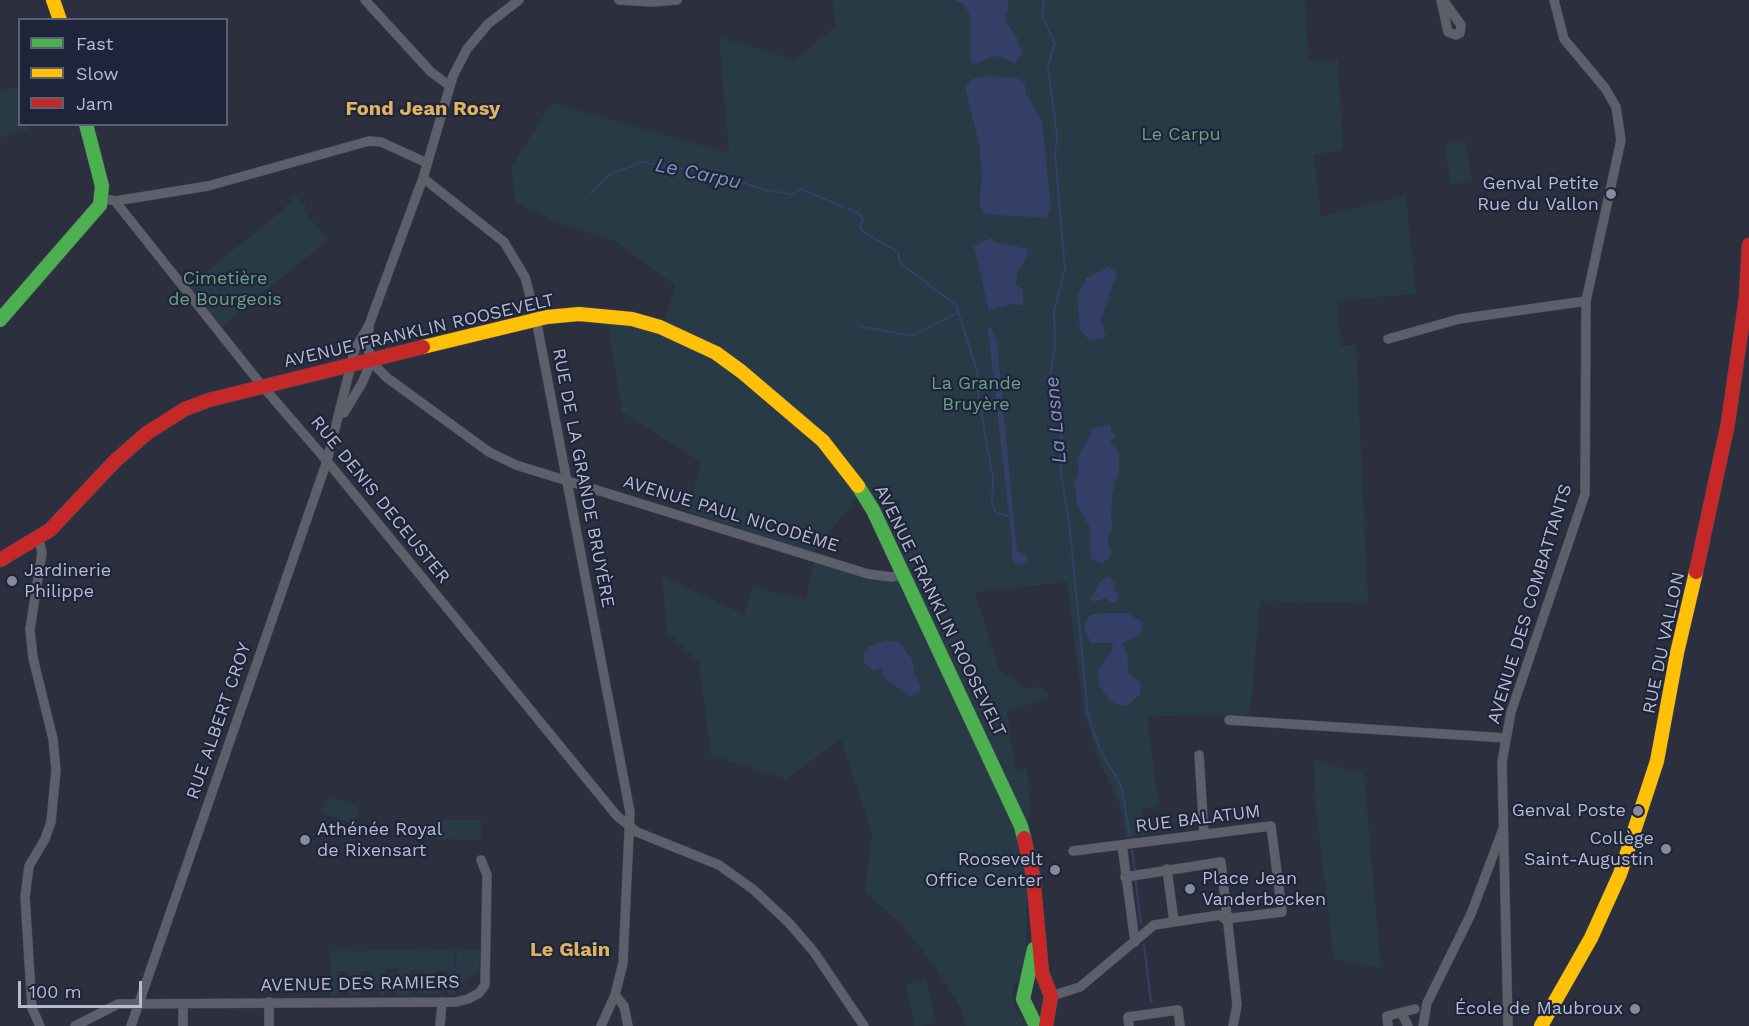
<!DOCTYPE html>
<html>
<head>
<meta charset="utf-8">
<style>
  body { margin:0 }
  #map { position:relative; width:1749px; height:1026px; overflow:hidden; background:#2c303e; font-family:"Work Sans",sans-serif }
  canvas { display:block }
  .legend { position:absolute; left:18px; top:18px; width:210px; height:108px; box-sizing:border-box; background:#1e243a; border:2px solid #5b6075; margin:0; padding:8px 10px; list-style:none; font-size:18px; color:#b7bbce }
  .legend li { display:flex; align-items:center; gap:12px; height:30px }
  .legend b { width:30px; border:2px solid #5b6075 }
  .scale { position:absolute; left:18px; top:981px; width:124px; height:27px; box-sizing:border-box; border:3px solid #b7bbce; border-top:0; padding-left:8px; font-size:18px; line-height:21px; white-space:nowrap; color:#b7bbce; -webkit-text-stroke:4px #1e243a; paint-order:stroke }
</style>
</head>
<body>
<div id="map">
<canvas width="1749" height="1026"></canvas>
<ul class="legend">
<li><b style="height:8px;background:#4caf50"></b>Fast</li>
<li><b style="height:8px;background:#ffc107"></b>Slow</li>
<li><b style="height:8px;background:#c62828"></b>Jam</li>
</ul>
<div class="scale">100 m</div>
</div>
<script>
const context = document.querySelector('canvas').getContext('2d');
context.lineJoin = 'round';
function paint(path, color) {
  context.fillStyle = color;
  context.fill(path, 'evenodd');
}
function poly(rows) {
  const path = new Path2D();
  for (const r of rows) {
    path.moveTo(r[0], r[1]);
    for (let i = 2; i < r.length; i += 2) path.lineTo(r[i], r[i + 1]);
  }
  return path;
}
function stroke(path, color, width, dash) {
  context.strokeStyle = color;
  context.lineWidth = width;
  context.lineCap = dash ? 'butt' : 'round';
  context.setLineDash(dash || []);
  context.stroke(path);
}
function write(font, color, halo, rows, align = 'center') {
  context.font = font + ' "Work Sans",sans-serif';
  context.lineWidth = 4.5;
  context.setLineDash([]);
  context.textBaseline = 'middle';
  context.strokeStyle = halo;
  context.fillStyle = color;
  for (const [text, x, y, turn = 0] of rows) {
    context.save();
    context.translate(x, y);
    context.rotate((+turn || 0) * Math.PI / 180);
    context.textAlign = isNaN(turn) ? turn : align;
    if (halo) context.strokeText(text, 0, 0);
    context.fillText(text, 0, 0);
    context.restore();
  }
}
paint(poly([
  [832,0,1305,0,1309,62,1338,60,1343,150,1314,155,1321,217,1406,195,1416,294,1337,300,1341,346,1356,345,1368,603,1260,601,1250,715,1147,716,1159,806,1141,809,1145,835,1126,837,1119,802,1102,767,1084,714,1067,582,975,592,999,670,1024,688,1044,687,1049,697,1007,712,1016,770,1027,768,1031,817,1015,827,1027,885,1026,955,1021,976,1013,987,1013,1004,1028,1026,966,1026,961,1009,936,968,902,925,865,892,872,832,841,739,786,779,711,755,699,663,667,631,662,577,744,614,753,587,806,600,815,558,869,574,903,574,862,492,812,553,688,512,701,462,622,412,605,307,666,319,675,285,613,240,564,225,516,203,511,167,552,103,729,153,719,37,795,60,836,26],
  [17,87,19,98,20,124,27,125,29,129,0,138,0,92],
  [1465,140,1472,181,1451,185,1444,144],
  [295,196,306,205,304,211,328,240,221,327,188,286,282,211],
  [1314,760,1364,774,1381,969,1334,959,1316,809],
  [328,796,359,807,354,824,322,813],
  [437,820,481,820,481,840,437,839],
  [455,950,455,979,457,950,480,950,479,973,461,983,455,983,455,995,448,995,448,971,435,971,435,981,438,981,438,988,442,988,442,994,418,994,418,988,423,988,423,970,411,970,410,995,396,995,398,968,385,969,385,995,379,996,379,984,373,984,373,971,361,971,361,995,348,996,349,971,337,971,338,995,330,996,331,951],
  [926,980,936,1023,915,1026,906,985]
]), '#283a45');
paint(poly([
  [955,0,1008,0,1008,11,1005,14,1006,23,1016,35,1022,52,1015,64,1005,58,993,56,977,63,971,63,971,18,964,4],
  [990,76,1020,79,1025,84,1026,95,1042,121,1051,207,1047,218,984,214,981,208,979,198,982,179,979,143,965,87,973,79],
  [990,238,997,243,1029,249,1024,263,1018,269,1016,285,1023,289,1023,305,1013,304,989,311,974,246],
  [1108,267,1117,272,1101,320,1106,337,1090,341,1080,330,1077,298,1086,278],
  [991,326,997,344,1017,551,1026,555,1027,560,1022,565,1014,562,1011,557,1012,543,988,329],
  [1110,425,1112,434,1117,435,1110,442,1119,454,1119,471,1112,493,1111,520,1113,525,1108,540,1112,555,1102,564,1091,559,1090,528,1077,504,1074,482,1079,471,1077,458,1091,434,1090,429],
  [1108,576,1116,583,1113,589,1118,593,1117,602,1110,603,1105,598,1092,602,1091,599,1099,582],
  [1099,613,1127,613,1143,623,1140,635,1122,643,1127,653,1128,672,1141,683,1140,694,1128,705,1121,706,1112,702,1099,686,1099,668,1112,651,1113,643,1091,643,1084,628,1090,615],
  [885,641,899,642,912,659,915,676,921,685,919,692,910,696,883,677,882,667,874,671,864,663,863,654,869,647]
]), '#343f68');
stroke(poly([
  [1044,0,1042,16,1055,44,1048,66,1057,136,1055,153,1065,269,1054,310,1055,347,1049,383,1056,399,1061,435,1061,476,1069,521,1088,714,1100,750,1121,785,1130,836],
  [591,193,610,174,643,162,715,174,769,191,792,194,801,189,844,207],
  [849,209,860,214,863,220,860,227,865,233,898,252,900,263,956,305,977,370,979,400,993,478,992,503,996,513,1008,516],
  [858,326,911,336,958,313],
  [1132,850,1135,871],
  [1135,877,1141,923],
  [1144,945,1151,1002]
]), '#343f68', 2);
const street = poly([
  [365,0,431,72,450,86],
  [619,0,652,2,677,0],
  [1441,0,1448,32,1456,35,1460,33,1461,25,1443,0],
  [423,178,504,242,525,277,536,319,630,812,623,963,615,995,601,1026],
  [102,198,115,201,259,382,327,461,617,816,637,832,719,865,754,890,789,923,814,952,864,1026],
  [115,201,208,186,369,141,381,142,427,163],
  [1388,339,1459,319,1586,301],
  [370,360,386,377,489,452,516,465,868,574,892,577,903,574],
  [344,413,362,383,369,367,369,325,423,178,453,76,467,49,488,24,519,0],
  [39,539,42,553,30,629,33,658,53,739,56,770,51,822,45,839,29,866,25,897,32,1008,40,1026],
  [1229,720,1506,738],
  [1199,755,1204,834],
  [1122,845,1135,942],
  [1167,869,1174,922],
  [1125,877,1221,862,1237,1005,1233,1026],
  [615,995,624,1006,628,1026],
  [1051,996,1080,987,1154,925,1220,915,1225,919,1282,912,1271,826,1073,851],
  [269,1002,269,1026],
  [183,1004,183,1026],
  [1402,1014,1408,1026],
  [75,1026,118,1004,456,1002,468,999,479,993,485,985,487,875,481,860],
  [131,1026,327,461,355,349,369,325],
  [440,1026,442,1002],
  [1129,1026,1128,1017,1178,1010,1180,1026],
  [1388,1026,1387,1016,1415,1009],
  [1423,1026,1427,1003,1471,914,1503,829],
  [1508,1026,1502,762,1511,712,1585,494,1586,301,1621,140,1616,107,1605,88,1564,39,1554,0]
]);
const fast = poly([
  [0,320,100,205,102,186,86,124],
  [858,486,873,510,1021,826,1024,838],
  [1034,949,1023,999,1036,1026]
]);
const slow = poly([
  [53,0,60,20],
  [423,347,547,317,579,314,632,319,660,327,716,353,742,372,823,441,858,486],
  [1541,1026,1591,938,1620,874,1657,761,1677,653,1696,572]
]);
const jam = poly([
  [0,560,50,530,115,461,147,433,185,409,209,400,423,347],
  [1696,572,1728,423,1746,298,1749,245],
  [1024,838,1033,875,1042,973,1051,996,1046,1026]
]);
stroke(street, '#494c57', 10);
stroke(fast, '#494c57', 15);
stroke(slow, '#494c57', 15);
stroke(jam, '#494c57', 15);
stroke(street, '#5d606b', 9);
stroke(fast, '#4caf50', 14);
stroke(slow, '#ffc107', 14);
stroke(jam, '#c62828', 14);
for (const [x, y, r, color] of [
  [1611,194,6,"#868a9c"],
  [12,581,6,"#868a9c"],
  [1638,811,6,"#868a9c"],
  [305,840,6,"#868a9c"],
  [1666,849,6,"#868a9c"],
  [1055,870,6,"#868a9c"],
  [1190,889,6,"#868a9c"],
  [1635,1009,6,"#868a9c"]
]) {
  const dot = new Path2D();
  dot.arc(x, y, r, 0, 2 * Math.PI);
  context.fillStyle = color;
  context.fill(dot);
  stroke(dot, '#1e243a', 2);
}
write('18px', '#6ca183', '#1e243a', [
  ["Le Carpu",1181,135],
  ["Cimetière",225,279],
  ["de Bourgeois",225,300],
  ["La Grande",976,384],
  ["Bruyère",976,405]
]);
write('18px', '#b7bbce', '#1e243a', [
  ["Genval Petite",1599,184],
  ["Rue du Vallon",1599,205],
  ["Jardinerie",24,571,"left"],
  ["Philippe",24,592,"left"],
  ["Genval Poste",1626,811],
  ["Athénée Royal",317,830,"left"],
  ["de Rixensart",317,851,"left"],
  ["Collège",1654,839],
  ["Saint-Augustin",1654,860],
  ["Roosevelt",1043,860],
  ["Office Center",1043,881],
  ["Place Jean",1202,879,"left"],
  ["Vanderbecken",1202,900,"left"],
  ["École de Maubroux",1623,1009]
], 'right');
write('18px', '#b7bbce', '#1e243a', [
  ["AVENUE FRANKLIN ROOSEVELT",419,331,-13],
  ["RUE DE LA GRANDE BRUYÈRE",583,478,79],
  ["RUE DENIS DECEUSTER",380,500,51],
  ["AVENUE PAUL NICODÈME",731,514,17],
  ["AVENUE DES COMBATTANTS",1530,604,-73],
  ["AVENUE FRANKLIN ROOSEVELT",940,611,64],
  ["RUE DU VALLON",1664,643,-78],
  ["RUE ALBERT CROY",219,721,-71],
  ["RUE BALATUM",1198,819,-7],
  ["AVENUE DES RAMIERS",360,984,-1]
]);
write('bold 20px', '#e0b360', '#1e243a', [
  ["Fond Jean Rosy",423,109],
  ["Le Glain",570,950]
]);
write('italic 20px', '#8390bc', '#1e243a', [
  ["Le Carpu",698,174,12],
  ["La Lasne",1056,420,-95]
]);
</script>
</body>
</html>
